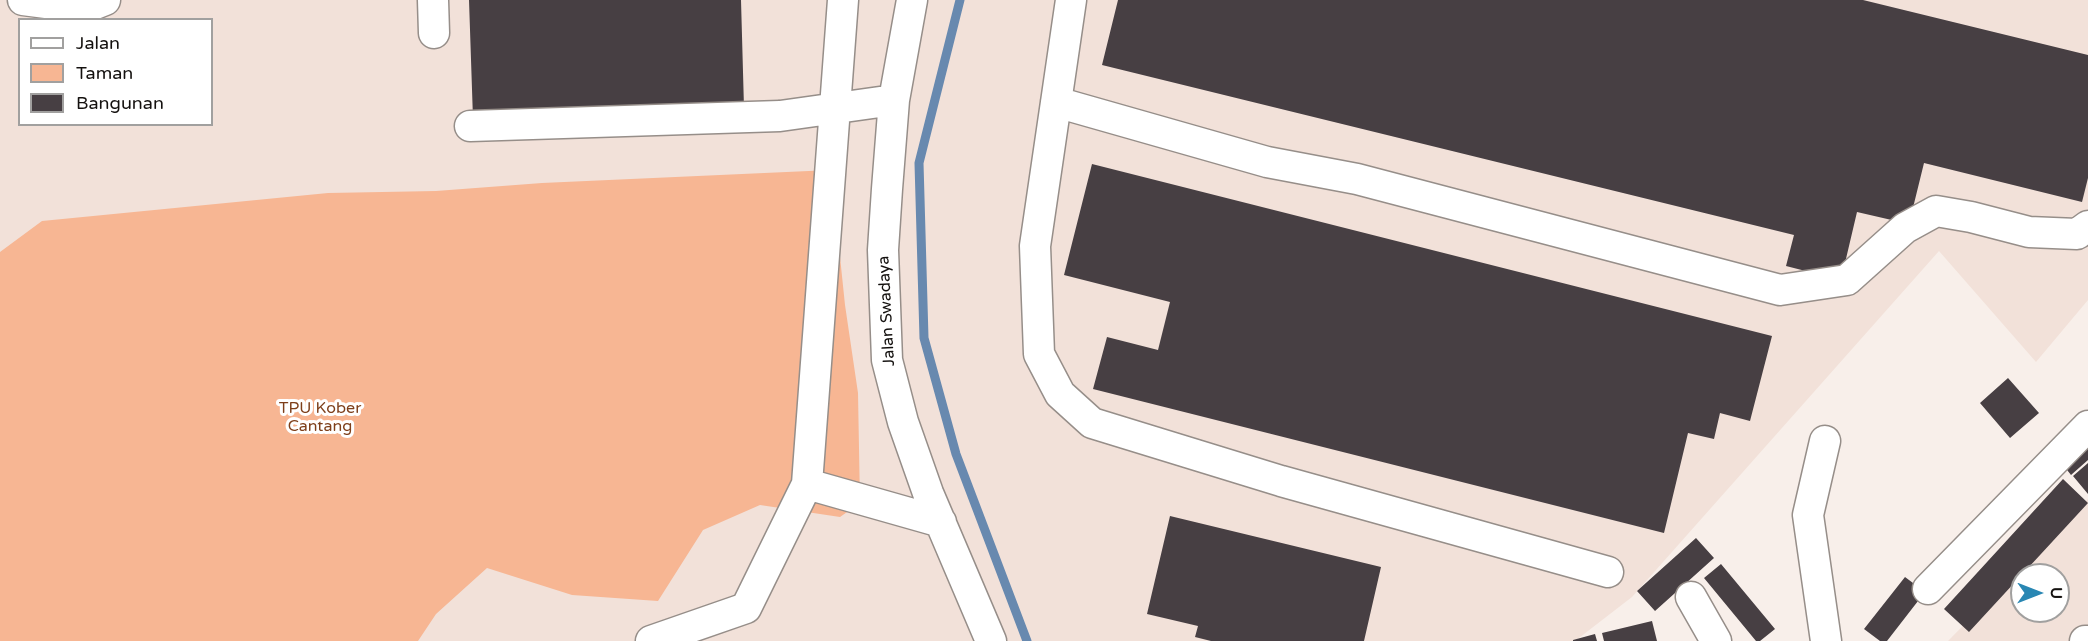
<!DOCTYPE html>
<html>
<head>
<meta charset="utf-8">
<style>
  body { margin:0 }
  #map { position:relative; width:2088px; height:641px; overflow:hidden; background:#f8efea; font-family:"Varela Round",sans-serif }
  canvas { display:block }
  .legend { position:absolute; left:18px; top:18px; width:195px; height:108px; box-sizing:border-box; background:#fff; border:2px solid #a1a09f; margin:0; padding:8px 10px; list-style:none; font-size:18px; color:#14110f }
  .legend li { display:flex; align-items:center; gap:12px; height:30px }
  .legend b { width:30px; border:2px solid #a1a09f }
  .north { position:absolute; left:2010px; top:563px; width:60px; height:60px; box-sizing:border-box; background:#fff; border:2px solid #a1a09f; border-radius:50%; rotate:90deg; font-size:16px; font-weight:700; line-height:24px; text-align:center; color:#14110f }
  .north::after { content:''; display:block; margin:auto; width:21px; height:27px; background:#2987b3; clip-path:polygon(50% 0,100% 100%,50% 72%,0 100%) }
</style>
</head>
<body>
<div id="map">
<canvas width="2088" height="641"></canvas>
<ul class="legend">
<li><b style="height:8px;background:#fff"></b>Jalan</li>
<li><b style="height:16px;background:#f7b693"></b>Taman</li>
<li><b style="height:16px;background:#473f43"></b>Bangunan</li>
</ul>
<div class="north">U</div>
</div>
<script>
const context = document.querySelector('canvas').getContext('2d');
context.lineJoin = 'round';
function paint(path, color) {
  context.fillStyle = color;
  context.fill(path, 'evenodd');
}
function poly(rows) {
  const path = new Path2D();
  for (const r of rows) {
    path.moveTo(r[0], r[1]);
    for (let i = 2; i < r.length; i += 2) path.lineTo(r[i], r[i + 1]);
  }
  return path;
}
function stroke(path, color, width, dash) {
  context.strokeStyle = color;
  context.lineWidth = width;
  context.lineCap = dash ? 'butt' : 'round';
  context.setLineDash(dash || []);
  context.stroke(path);
}
function write(font, color, halo, rows, align = 'center') {
  context.font = font + ' "Varela Round",sans-serif';
  context.lineWidth = 6;
  context.setLineDash([]);
  context.textBaseline = 'middle';
  context.strokeStyle = halo;
  context.fillStyle = color;
  for (const [text, x, y, turn = 0] of rows) {
    context.save();
    context.translate(x, y);
    context.rotate((+turn || 0) * Math.PI / 180);
    context.textAlign = isNaN(turn) ? turn : align;
    if (halo) context.strokeText(text, 0, 0);
    context.fillText(text, 0, 0);
    context.restore();
  }
}
paint(poly([
  [0,0,2088,0,2088,300,2036,362,1939,251,1632,597,1575,641,0,641],
  [20,20,212,20,212,124,20,124],
  [2088,499,2088,641,1948,641],
  [2022,575,2058,575,2058,611,2022,611]
]), '#f2e1d9');
paint(poly([
  [831,170,845,305,858,393,860,503,840,517,760,505,703,530,658,601,572,595,487,568,436,614,418,641,0,641,0,252,42,221,328,193,436,191,542,183]
]), '#f7b693');
stroke(poly([
  [960,0,919,163,924,338,956,454,1027,641]
]), '#6889af', 9);
paint(poly([
  [469,0,741,0,744,108,473,119],
  [1118,0,1863,0,2088,55,2088,178,2082,202,1924,163,1909,224,1857,212,1841,280,1786,266,1794,235,1102,65],
  [1092,164,1772,336,1750,421,1720,413,1714,439,1688,433,1664,533,1093,389,1107,337,1158,350,1170,302,1064,275],
  [2008,378,2039,413,2010,438,1980,403],
  [2088,441,2088,460,2071,475,2064,466],
  [2088,463,2088,494,2073,476],
  [2063,479,2088,503,1969,632,1944,609],
  [1170,516,1381,567,1364,641,1211,641,1195,637,1198,626,1147,614],
  [1696,538,1714,558,1655,611,1637,591],
  [1721,564,1775,629,1760,641,1756,641,1704,578],
  [1905,577,1925,592,1887,641,1880,641,1864,629],
  [1652,621,1657,641,1604,641,1602,633],
  [1595,634,1597,641,1573,641,1573,640]
]), '#473f43');
const minor = poly([
  [23,0,85,8,105,0],
  [433,0,434,33],
  [912,0,894,100,887,189,883,250,887,360,903,422,928,493,991,641],
  [1071,0,1035,246,1039,354,1060,394,1092,423,1281,481,1608,572],
  [1056,102,1267,162,1357,179,1780,290,1847,280,1905,228,1936,211,1971,217,2029,232,2077,234,2088,226],
  [470,126,780,116,894,100],
  [1825,441,1808,515,1826,641],
  [807,484,941,522],
  [1928,589,2088,426],
  [1691,597,1716,641],
  [651,641,746,608,807,484,843,0],
  [2085,641,2088,641]
]);
stroke(minor, '#968e89', 33);
stroke(minor, '#fff', 30);
write('16px', '#14110f', '#fff', [
  ["Jalan Swadaya",887,311,-93]
]);
write('16px', '#7e3f1a', '#fff', [
  ["TPU Kober",320,409],
  ["Cantang",320,427]
]);
</script>
</body>
</html>
